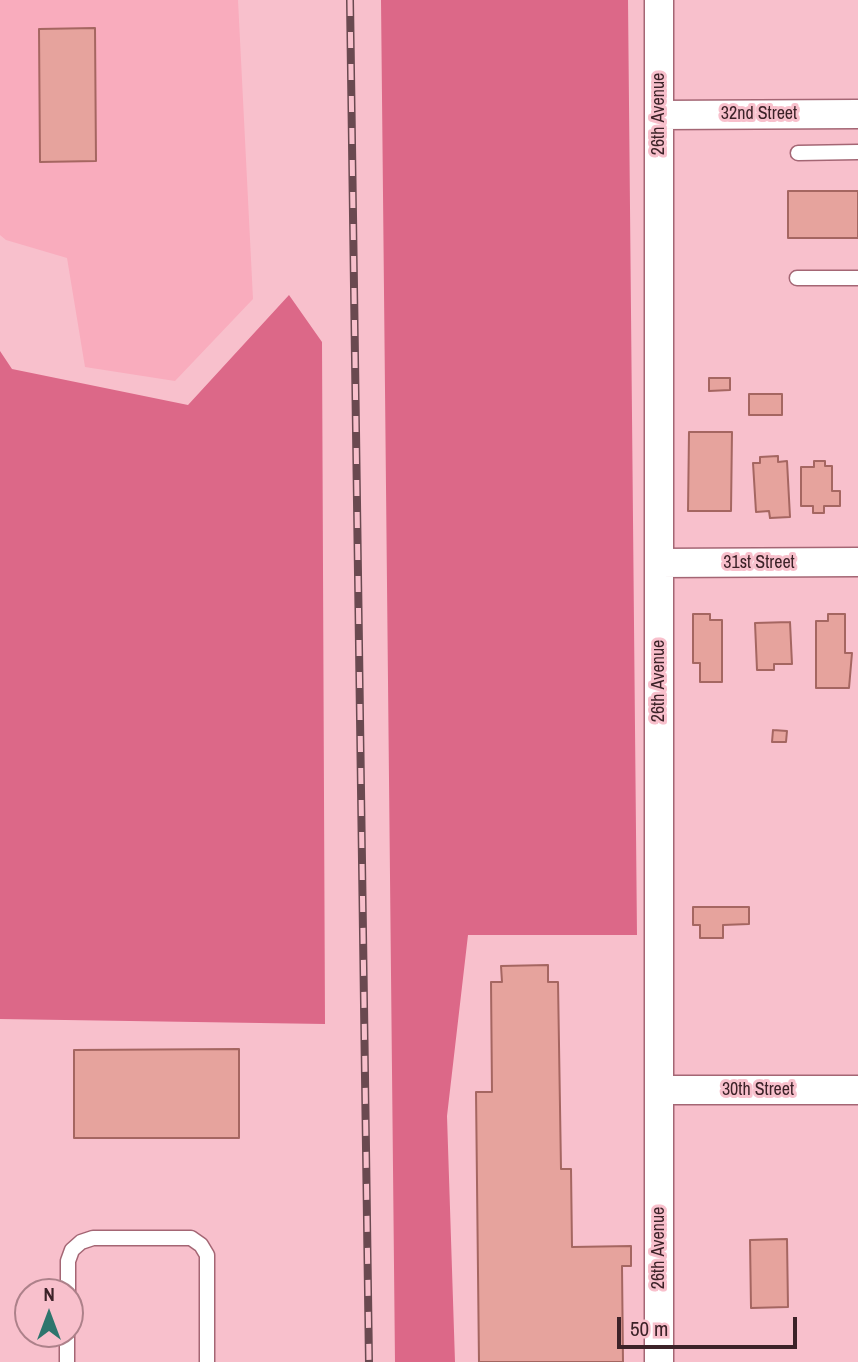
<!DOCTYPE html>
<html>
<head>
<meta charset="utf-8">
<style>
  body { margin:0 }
  #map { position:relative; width:858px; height:1362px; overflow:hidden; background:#f8c0cc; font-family:"Archivo Narrow",sans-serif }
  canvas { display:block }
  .north { position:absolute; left:14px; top:1278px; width:70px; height:70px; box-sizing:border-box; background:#f8c0cc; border:2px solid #ad818a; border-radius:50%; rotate:0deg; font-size:19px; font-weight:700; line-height:28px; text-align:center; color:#3c2228 }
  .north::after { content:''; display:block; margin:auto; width:24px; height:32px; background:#2e756d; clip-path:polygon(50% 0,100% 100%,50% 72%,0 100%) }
  .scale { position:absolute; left:617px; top:1317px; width:180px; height:32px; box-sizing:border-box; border:4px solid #3c2228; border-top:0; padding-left:9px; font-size:21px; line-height:24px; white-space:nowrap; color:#3c2228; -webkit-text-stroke:5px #f8c0cc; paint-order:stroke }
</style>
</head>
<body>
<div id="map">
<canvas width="858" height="1362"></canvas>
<div class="north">N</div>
<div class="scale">50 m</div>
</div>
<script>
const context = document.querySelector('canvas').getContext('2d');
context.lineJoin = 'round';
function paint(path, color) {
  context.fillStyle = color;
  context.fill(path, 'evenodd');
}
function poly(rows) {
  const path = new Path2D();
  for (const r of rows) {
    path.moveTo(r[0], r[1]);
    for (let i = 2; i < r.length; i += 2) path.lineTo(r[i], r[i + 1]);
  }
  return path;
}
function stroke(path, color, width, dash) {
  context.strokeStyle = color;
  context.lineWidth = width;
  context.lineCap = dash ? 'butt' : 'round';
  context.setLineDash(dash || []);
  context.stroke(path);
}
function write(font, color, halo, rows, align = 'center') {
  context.font = font + ' "Archivo Narrow",sans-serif';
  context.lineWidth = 6;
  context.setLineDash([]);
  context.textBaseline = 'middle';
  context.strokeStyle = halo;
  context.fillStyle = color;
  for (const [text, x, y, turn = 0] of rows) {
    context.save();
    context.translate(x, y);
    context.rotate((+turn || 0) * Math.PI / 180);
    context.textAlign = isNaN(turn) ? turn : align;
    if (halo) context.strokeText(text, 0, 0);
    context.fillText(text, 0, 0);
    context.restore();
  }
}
paint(poly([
  [0,0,238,0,253,299,175,381,85,367,67,258,6,240,0,235]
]), '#f9acbd');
paint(poly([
  [381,0,628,0,637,935,468,935,447,1116,455,1362,395,1362],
  [289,295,322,342,325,1024,0,1019,0,351,12,369,188,405]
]), '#dc6888');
const building = poly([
  [95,28,96,161,40,162,39,29,95,28],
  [788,191,858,191,858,238,788,238,788,191],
  [709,378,730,378,730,390,709,391,709,378],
  [749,394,782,394,782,415,749,415,749,394],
  [689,432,732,432,731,511,688,511,689,432],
  [778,456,778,462,787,461,790,517,770,518,769,511,756,512,753,463,760,463,760,457,778,456],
  [814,461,825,461,825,466,832,466,832,491,840,491,840,506,824,506,824,513,813,513,813,506,801,506,801,467,814,467,814,461],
  [693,614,710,614,710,620,722,620,722,682,700,682,700,663,693,663,693,614],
  [828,614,845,614,845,653,852,653,849,688,816,688,816,621,828,621,828,614],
  [790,622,792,664,774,664,774,670,757,670,755,623,790,622],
  [773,730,787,731,786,742,772,742,773,730],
  [693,907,749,907,749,924,723,925,723,938,700,938,700,925,693,925,693,907],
  [548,965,548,982,558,982,561,1169,571,1169,572,1247,631,1246,631,1266,622,1266,623,1362,479,1362,476,1092,492,1092,491,982,502,982,501,966,548,965],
  [239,1049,239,1138,74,1138,74,1050,239,1049],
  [787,1239,788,1307,751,1308,750,1240,787,1239]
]);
paint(building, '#e6a39d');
stroke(building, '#a56661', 2);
const lane = poly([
  [798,153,858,152],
  [797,278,858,278],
  [68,1292,68,1261,72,1250,81,1242,93,1238,191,1238,201,1245,207,1255,207,1362],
  [67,1362,67,1334]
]);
const street = poly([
  [659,115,858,114],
  [659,563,858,562],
  [659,1090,858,1090],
  [659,1362,659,0]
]);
stroke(lane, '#a46674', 17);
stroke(street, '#a46674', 31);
stroke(lane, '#fff', 14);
stroke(street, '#fff', 28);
const rail = poly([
  [350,0,369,1362]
]);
stroke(rail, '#6a4950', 8);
stroke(rail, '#f8c0cc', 5, [16]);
write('18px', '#3c2228', '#f8c0cc', [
  ["26th Avenue",659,114,-90],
  ["32nd Street",759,114],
  ["31st Street",759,563],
  ["26th Avenue",659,681,-90],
  ["30th Street",758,1090],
  ["26th Avenue",659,1248,-90]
]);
</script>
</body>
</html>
